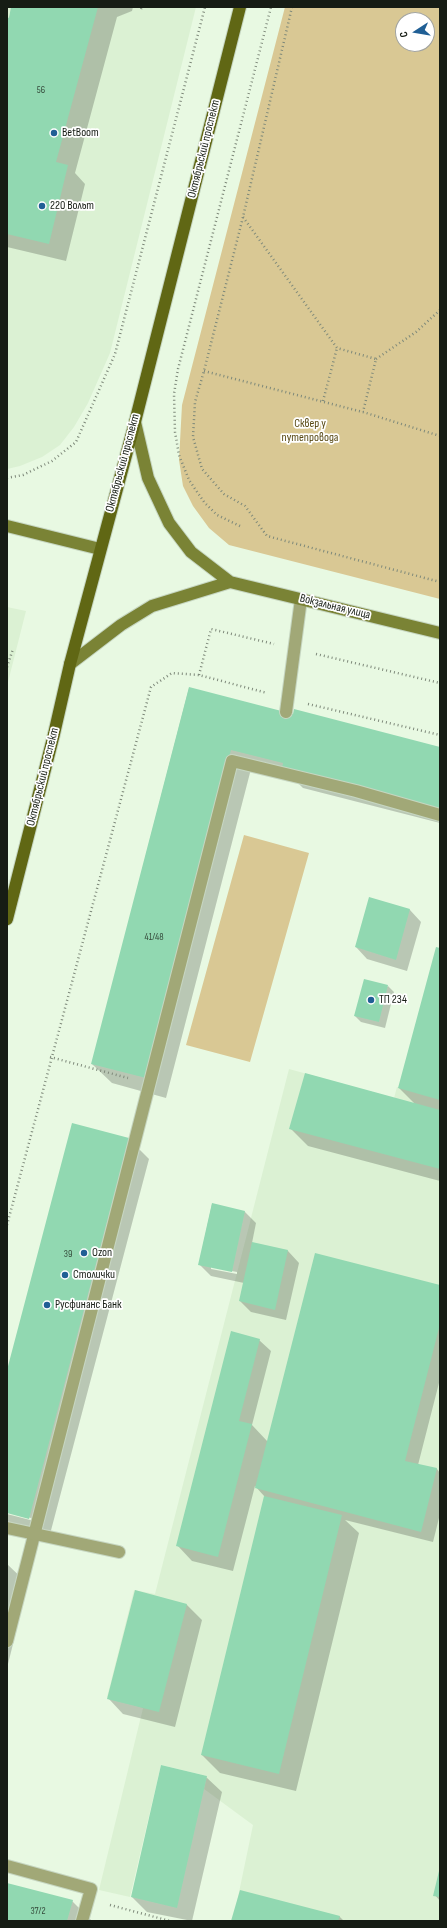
<!DOCTYPE html>
<html>
<head>
<meta charset="utf-8">
<style>
  body { margin:0 }
  #map { position:relative; width:447px; height:1928px; overflow:hidden; background:#e8f9e2; font-family:"Sofia Sans Condensed",sans-serif }
  canvas { display:block }
  .frame { position:absolute; inset:0; border:8px solid #161c14; pointer-events:none }
  .north { position:absolute; left:395px; top:12px; width:40px; height:40px; box-sizing:border-box; background:#fff; border:1px solid #a2a4a1; border-radius:50%; rotate:258deg; font-size:11px; font-weight:700; line-height:16px; text-align:center; color:#161c14 }
  .north::after { content:''; display:block; margin:auto; width:14px; height:18px; background:#205f95; clip-path:polygon(50% 0,100% 100%,50% 72%,0 100%) }
</style>
</head>
<body>
<div id="map">
<canvas width="447" height="1928"></canvas>
<div class="frame"></div>
<div class="north">С</div>
</div>
<script>
const context = document.querySelector('canvas').getContext('2d');
context.lineJoin = 'round';
function paint(path, color) {
  context.fillStyle = color;
  context.fill(path, 'evenodd');
}
function poly(rows) {
  const path = new Path2D();
  for (const r of rows) {
    path.moveTo(r[0], r[1]);
    for (let i = 2; i < r.length; i += 2) path.lineTo(r[i], r[i + 1]);
  }
  return path;
}
function stroke(path, color, width, dash) {
  context.strokeStyle = color;
  context.lineWidth = width;
  context.lineCap = dash ? 'butt' : 'round';
  context.setLineDash(dash || []);
  context.stroke(path);
}
function write(font, color, halo, rows, align = 'center') {
  context.font = font + ' "Sofia Sans Condensed",sans-serif';
  context.lineWidth = 3.5;
  context.setLineDash([]);
  context.textBaseline = 'middle';
  context.strokeStyle = halo;
  context.fillStyle = color;
  for (const [text, x, y, turn = 0] of rows) {
    context.save();
    context.translate(x, y);
    context.rotate((+turn || 0) * Math.PI / 180);
    context.textAlign = isNaN(turn) ? turn : align;
    if (halo) context.strokeText(text, 0, 0);
    context.fillText(text, 0, 0);
    context.restore();
  }
}
paint(poly([
  [7,7,196,7,110,353,88,403,74,427,60,445,42,457,20,466,7,469],
  [7,607,26,611,7,686],
  [289,1069,394,1098,397,1087,440,1098,440,1921,233,1921,253,1825,204,1789,207,1776,161,1765,130,1897,99,1890,143,1708,107,1697,134,1590,155,1594]
]), '#dbf1d3');
paint(poly([
  [285,7,440,7,440,599,229,545,209,528,193,506,183,486,179,460,182,405],
  [403,20,427,20,427,44,403,44],
  [244,835,309,853,250,1062,186,1045]
]), '#d9c894');
paint(poly([
  [12,7,133,7,132,11,117,17,75,173,85,184,66,261,7,247,7,18,9,19],
  [189,688,293,715,440,748,440,823,303,788,296,781,251,769,166,1098,112,1083,92,1064],
  [370,898,410,910,421,922,407,971,367,959,356,947],
  [440,949,440,1181,308,1146,290,1128,416,1105,399,1088],
  [388,986,394,992,385,1028,361,1022,355,1016],
  [73,1124,129,1139,149,1159,49,1538,7,1527,7,1514,34,1521,35,1519,7,1512,7,1374],
  [212,1204,245,1212,256,1223,252,1243,288,1251,299,1263,286,1320,251,1312,240,1301,244,1283,211,1276,199,1264],
  [211,1267,237,1272,237,1274,211,1269],
  [440,1286,440,1379,418,1465,437,1469,440,1473,440,1514,433,1542,345,1520,359,1533,296,1791,220,1773,202,1755,265,1497,255,1486,233,1571,192,1561,177,1545,259,1340,271,1351,252,1425,268,1442],
  [7,1564,28,1584,7,1668],
  [136,1591,187,1605,202,1620,175,1727,123,1714,108,1698],
  [206,1777,222,1792,192,1921,147,1912,132,1897],
  [440,1873,440,1901,435,1895],
  [7,1884,72,1901,92,1921,7,1921],
  [339,1916,344,1921,233,1921]
]), '#0003');
paint(poly([
  [11,7,98,7,56,162,68,165,49,244,7,234,7,17,9,18],
  [189,687,293,714,294,709,440,747,440,809,282,768,283,763,231,750,146,1078,91,1064],
  [369,897,410,909,396,960,355,947],
  [436,947,440,948,440,1100,398,1088],
  [364,979,388,985,379,1022,354,1016],
  [305,1073,440,1110,440,1169,289,1129],
  [72,1123,129,1138,29,1519,7,1513,7,1370],
  [212,1203,245,1211,232,1272,198,1265],
  [252,1242,288,1250,275,1310,239,1301],
  [315,1253,440,1285,440,1324,405,1461,437,1468,421,1532,255,1488],
  [231,1331,260,1339,239,1421,252,1424,218,1557,176,1546],
  [264,1496,342,1515,279,1774,201,1755],
  [135,1590,187,1604,159,1712,107,1699],
  [161,1765,207,1776,177,1908,131,1897],
  [439,1871,440,1871,440,1897,433,1896],
  [7,1883,73,1900,67,1921,7,1921],
  [240,1890,340,1916,338,1921,231,1921]
]), '#91d8b1');
const lane = poly([
  [286,712,301,599],
  [7,1641,232,761,356,791,440,815],
  [7,1866,91,1889,82,1921]
]);
const street = poly([
  [7,1528,119,1552]
]);
const secondary = poly([
  [135,422,148,478,169,523,191,552,230,582,440,633],
  [7,526,100,549],
  [70,664,121,625,152,606,230,582]
]);
const primary = poly([
  [7,919,54,734,70,664,135,422,240,7]
]);
stroke(lane, '#c6d6c1', 14);
stroke(street, '#c6d6c1', 14);
stroke(secondary, '#c6d6c1', 14);
stroke(primary, '#c6d6c1', 14);
stroke(poly([
  [292,7,243,217,204,371,195,402,193,437,202,469,224,494,245,506,267,536,440,582],
  [141,9,142,7],
  [243,217,337,348,376,359,363,412],
  [376,359,416,332,440,310],
  [204,371,363,412,440,436],
  [323,401,337,348],
  [7,478,23,475,52,461,76,442,115,354,205,7],
  [240,526,217,515,204,502,189,480,179,455,175,432,174,394,178,369,271,7],
  [316,654,440,683],
  [7,667,13,649],
  [199,675,211,629,274,644],
  [308,704,440,735],
  [50,1057,128,1078],
  [7,1225,151,687,172,673,199,675,267,693],
  [110,1905,170,1921]
]), '#7e897a', 2.5, [1, 3]);
stroke(lane, '#a1a877', 12);
stroke(street, '#a1a877', 12);
stroke(secondary, '#7a8335', 12);
stroke(primary, '#606714', 12);
for (const [x, y, r, color] of [
  [54,133,4,"#205f95"],
  [42,206,4,"#205f95"],
  [371,1000,4,"#205f95"],
  [84,1253,4,"#205f95"],
  [65,1275,4,"#205f95"],
  [47,1305,4,"#205f95"]
]) {
  const dot = new Path2D();
  dot.arc(x, y, r, 0, 2 * Math.PI);
  context.fillStyle = color;
  context.fill(dot);
  stroke(dot, '#fff', 1.5);
}
write('10px', '#354b3b', null, [
  ["56",41,90],
  ["41/48",154,937],
  ["39",68,1254],
  ["37/2",38,1911]
]);
write('12px', '#161c14', '#fff', [
  ["BetBoom",62,133],
  ["220 Вольт",50,206],
  ["ТП 234",379,1000],
  ["Ozon",92,1253],
  ["Столички",73,1275],
  ["Русфинанс Банк",55,1305]
], 'left');
write('12px', '#161c14', '#fff', [
  ["Октябрьский проспект",204,149,-76],
  ["Октябрьский проспект",123,463,-75],
  ["Вокзальная улица",335,607,14],
  ["Октябрьский проспект",43,777,-76]
]);
write('12px', '#584914', '#fff', [
  ["Сквер у",310,424],
  ["путепровода",310,438]
]);
</script>
</body>
</html>
